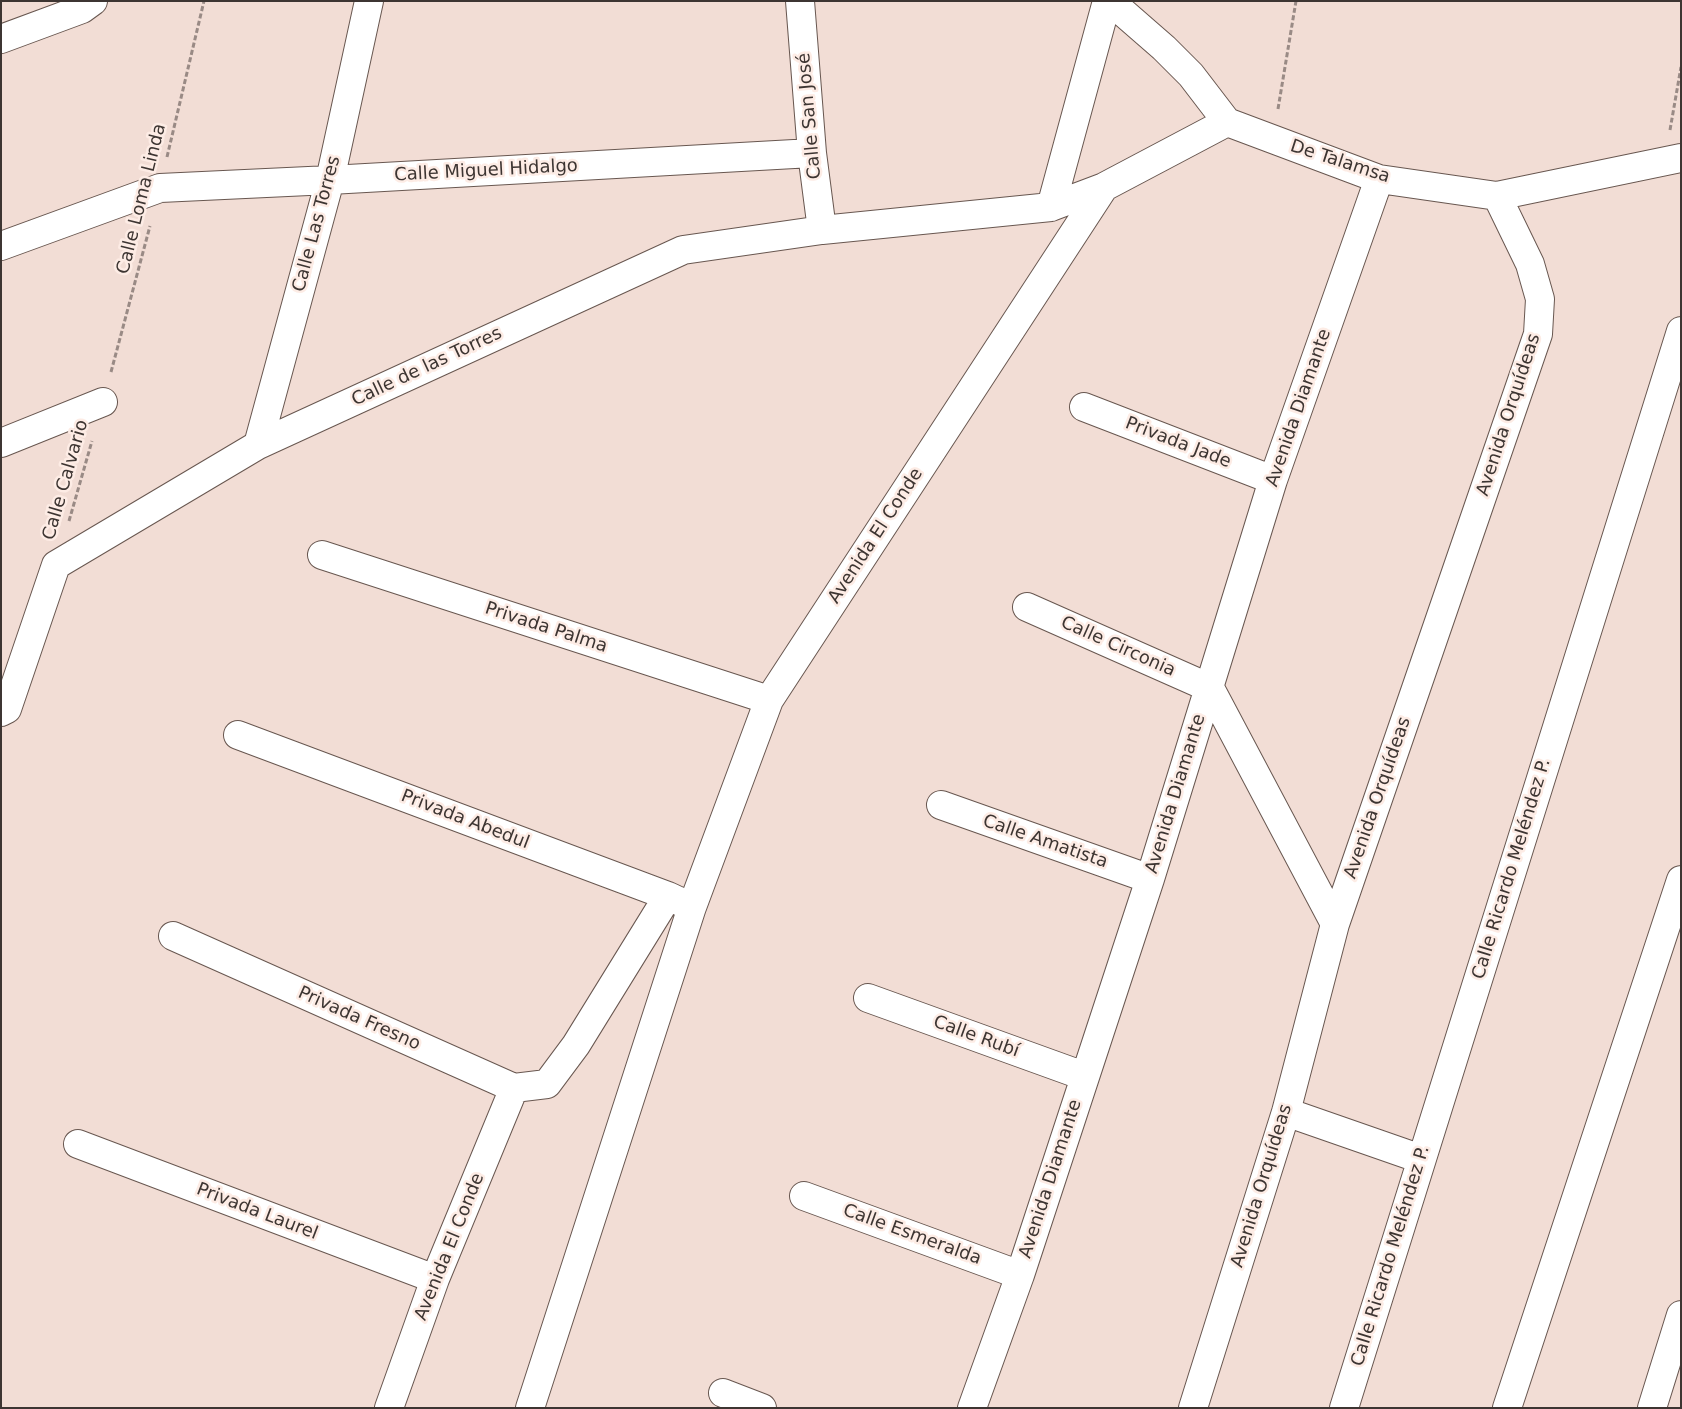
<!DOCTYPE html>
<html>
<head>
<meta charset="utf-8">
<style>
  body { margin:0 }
  #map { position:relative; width:1682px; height:1409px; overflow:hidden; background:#f2ddd5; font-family:"DejaVu Sans",sans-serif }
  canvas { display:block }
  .frame { position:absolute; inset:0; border:2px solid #3d3532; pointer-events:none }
</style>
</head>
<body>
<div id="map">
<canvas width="1682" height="1409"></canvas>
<div class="frame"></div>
</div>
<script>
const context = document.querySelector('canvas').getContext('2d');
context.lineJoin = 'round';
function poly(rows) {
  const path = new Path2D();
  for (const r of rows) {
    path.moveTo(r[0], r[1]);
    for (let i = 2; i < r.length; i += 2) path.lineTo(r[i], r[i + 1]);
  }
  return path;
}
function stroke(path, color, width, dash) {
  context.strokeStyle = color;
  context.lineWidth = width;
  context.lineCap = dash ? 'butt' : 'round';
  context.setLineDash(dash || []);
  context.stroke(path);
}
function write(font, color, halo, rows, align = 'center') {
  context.font = font + ' "DejaVu Sans",sans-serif';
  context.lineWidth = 5;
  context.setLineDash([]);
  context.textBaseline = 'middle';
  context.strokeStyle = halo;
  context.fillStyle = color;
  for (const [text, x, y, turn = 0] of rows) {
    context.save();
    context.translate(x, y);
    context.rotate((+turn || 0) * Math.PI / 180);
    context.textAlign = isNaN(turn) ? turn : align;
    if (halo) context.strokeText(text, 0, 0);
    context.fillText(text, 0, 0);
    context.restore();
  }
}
const street = poly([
  [800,1,812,153,822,230],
  [1110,1,1164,48,1191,75,1227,122,1379,179,1497,196,1681,158],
  [1,39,82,9,93,1],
  [1051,207,1107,1],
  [1,246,160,188,330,180,812,153],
  [1084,407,1273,480],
  [1,443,103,402],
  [258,445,330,180,369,1],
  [322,555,769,700],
  [1027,607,1210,688,1335,924],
  [1,712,7,709,56,565,258,445,683,250,822,230,1051,207,1104,187,1227,122],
  [238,735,668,896,683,903],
  [941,805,1150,879],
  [173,936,514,1088,547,1084,576,1045,668,896],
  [868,998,1084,1076],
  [1286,1112,1421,1159],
  [78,1144,435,1279],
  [804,1196,1020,1275],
  [723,1393,762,1408],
  [389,1408,435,1279,514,1088],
  [530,1408,692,907,769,700,1104,187],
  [972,1408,1020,1275,1150,879,1273,480,1379,179],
  [1193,1408,1286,1112,1335,924,1538,334,1540,299,1530,264,1497,196],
  [1344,1408,1681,331],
  [1507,1408,1681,880],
  [1652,1408,1681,1315]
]);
stroke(street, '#685750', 30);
stroke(poly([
  [1278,109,1296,1],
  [1670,130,1681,67],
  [167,157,204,1],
  [111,372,150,226],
  [69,521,92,441]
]), '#998a85', 3, [5, 2.5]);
stroke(street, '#fff', 28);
write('18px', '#3d3532', '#fdece5', [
  ["Calle San José",810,116,-95],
  ["De Talamsa",1340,162,18],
  ["Calle Miguel Hidalgo",486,171,-3],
  ["Calle Loma Linda",142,199,-76],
  ["Calle Las Torres",317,224,-75],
  ["Calle de las Torres",427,367,-25],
  ["Avenida Diamante",1299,408,-71],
  ["Avenida Orquídeas",1509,415,-72],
  ["Privada Jade",1178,443,21],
  ["Calle Calvario",66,480,-74],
  ["Avenida El Conde",876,536,-57],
  ["Privada Palma",546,628,18],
  ["Calle Circonia",1118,647,24],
  ["Avenida Diamante",1176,794,-73],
  ["Avenida Orquídeas",1378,798,-71],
  ["Privada Abedul",465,820,21],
  ["Calle Amatista",1045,842,19],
  ["Calle Ricardo Meléndez P.",1512,869,-73],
  ["Privada Fresno",359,1019,24],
  ["Calle Rubí",976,1037,20],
  ["Avenida Diamante",1051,1179,-72],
  ["Avenida Orquídeas",1262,1186,-73],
  ["Privada Laurel",257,1212,21],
  ["Calle Esmeralda",912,1235,20],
  ["Avenida El Conde",450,1247,-68],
  ["Calle Ricardo Meléndez P.",1391,1256,-73]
]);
</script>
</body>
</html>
